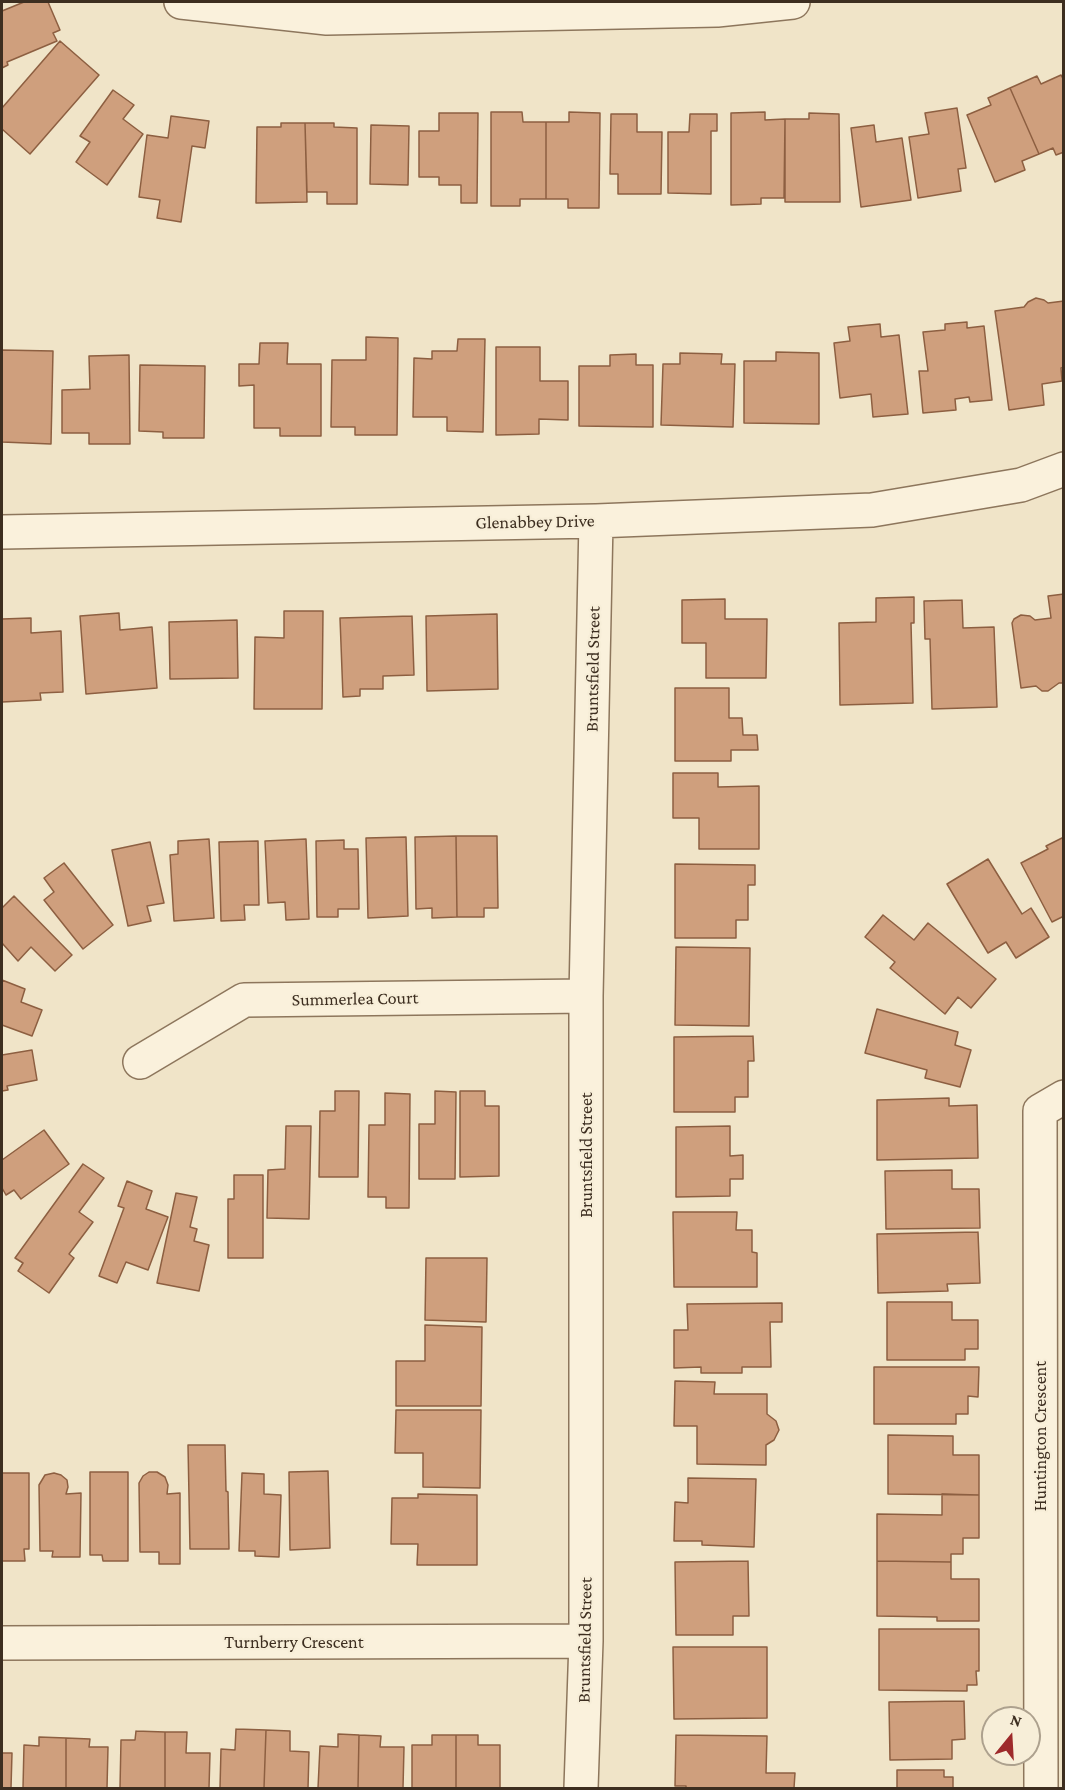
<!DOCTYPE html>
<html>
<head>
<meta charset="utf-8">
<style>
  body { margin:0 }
  #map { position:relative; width:1065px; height:1790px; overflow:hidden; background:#f0e4c8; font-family:"Crimson Pro",serif }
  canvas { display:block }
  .frame { position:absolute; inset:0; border:3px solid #3d2e20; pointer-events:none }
  .north { position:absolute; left:981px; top:1706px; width:60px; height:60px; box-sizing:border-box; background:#f7eed8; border:2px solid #ada18e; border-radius:50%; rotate:18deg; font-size:16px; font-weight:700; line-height:24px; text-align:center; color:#3d2e20 }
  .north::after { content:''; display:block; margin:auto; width:21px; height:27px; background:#9e2a2b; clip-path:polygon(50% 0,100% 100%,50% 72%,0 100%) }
</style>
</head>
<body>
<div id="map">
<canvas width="1065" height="1790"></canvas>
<div class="frame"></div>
<div class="north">N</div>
</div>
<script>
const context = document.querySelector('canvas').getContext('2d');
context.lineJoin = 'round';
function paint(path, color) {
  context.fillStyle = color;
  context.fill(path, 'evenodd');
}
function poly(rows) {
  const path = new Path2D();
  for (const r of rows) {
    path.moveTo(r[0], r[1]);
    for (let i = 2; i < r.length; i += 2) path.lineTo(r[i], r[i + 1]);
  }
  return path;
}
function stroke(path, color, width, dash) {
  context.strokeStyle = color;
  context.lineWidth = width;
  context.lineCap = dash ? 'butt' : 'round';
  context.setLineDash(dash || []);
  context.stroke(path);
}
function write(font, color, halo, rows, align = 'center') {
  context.font = font + ' "Crimson Pro",serif';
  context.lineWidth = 4.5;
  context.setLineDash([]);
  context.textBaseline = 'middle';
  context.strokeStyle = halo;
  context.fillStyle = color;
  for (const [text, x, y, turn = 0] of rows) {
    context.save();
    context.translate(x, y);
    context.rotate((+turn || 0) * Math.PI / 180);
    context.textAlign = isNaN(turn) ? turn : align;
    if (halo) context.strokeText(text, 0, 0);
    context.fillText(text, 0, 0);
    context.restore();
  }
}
const building = poly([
  [24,2,48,2,60,30,53,33,57,41,7,62,8,65,2,68,2,11,24,2],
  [60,41,99,75,30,154,2,129,2,108,60,41],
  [1061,75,1064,80,1064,152,1056,155,1053,148,1039,154,1010,88,1037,76,1041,84,1061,75],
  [1010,88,1039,154,1022,161,1025,170,995,182,967,115,991,105,988,98,1010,88],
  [113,90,134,105,123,119,143,134,107,185,76,162,90,142,80,136,113,90],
  [957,108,966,168,958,169,961,191,918,198,909,137,929,134,925,113,957,108],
  [491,112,522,112,523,122,546,122,546,199,520,199,520,206,491,206,491,112],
  [569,112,600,113,599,208,568,208,568,199,546,199,546,122,569,122,569,112],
  [765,112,765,120,785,119,784,198,761,198,761,204,731,205,731,113,765,112],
  [439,113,478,113,477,203,461,203,461,185,439,185,439,177,419,177,419,131,439,131,439,113],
  [809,113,839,114,840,202,785,202,785,119,809,119,809,113],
  [611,114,637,114,637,132,662,132,661,194,618,194,618,174,610,174,611,114],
  [690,114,717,114,717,131,711,131,711,194,668,193,668,132,689,132,690,114],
  [171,116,209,121,205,148,192,146,181,222,157,218,160,200,139,197,147,135,168,138,171,116],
  [281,123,305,123,307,202,256,203,257,127,281,127,281,123],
  [305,123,334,123,334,127,357,128,357,204,327,204,327,192,307,192,305,123],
  [371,125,409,126,408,185,370,184,371,125],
  [874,125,876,142,902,138,911,200,861,207,851,128,874,125],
  [1036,298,1044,300,1048,303,1064,301,1064,367,1061,368,1062,381,1042,384,1044,405,1009,410,995,311,1024,307,1028,302,1036,298],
  [967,322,967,328,984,326,992,400,970,402,969,397,955,399,956,410,923,413,919,371,928,371,923,332,945,330,945,324,967,322],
  [880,324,881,337,899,335,908,414,873,417,871,394,840,398,834,343,850,341,848,327,880,324],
  [366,337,398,338,397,435,355,435,355,427,331,427,332,360,366,360,366,337],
  [458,339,485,339,483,432,447,431,447,417,413,417,414,358,432,359,432,351,457,351,458,339],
  [260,343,288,343,287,364,321,364,321,436,280,436,280,428,254,428,254,385,239,386,239,364,259,364,260,343],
  [496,347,540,347,540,381,568,381,568,420,539,419,539,434,496,435,496,347],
  [2,350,53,351,51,444,2,442,2,350],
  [776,352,819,353,819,424,744,423,744,361,776,361,776,352],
  [680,353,722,354,721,364,735,364,733,427,661,425,663,364,680,364,680,353],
  [636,354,636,365,653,365,653,427,579,426,579,366,610,366,610,355,636,354],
  [129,355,130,444,89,444,89,433,62,433,62,390,90,389,89,356,129,355],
  [140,365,205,366,204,438,163,438,163,432,139,431,140,365],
  [1064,594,1064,683,1059,683,1048,691,1042,691,1036,686,1021,688,1012,623,1014,619,1021,615,1030,616,1035,620,1051,618,1048,596,1064,594],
  [914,597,914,623,911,623,913,703,840,705,839,623,876,622,876,598,914,597],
  [725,599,725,619,767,619,766,678,706,678,706,643,682,643,682,600,725,599],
  [962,600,963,628,994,627,997,707,932,709,930,639,925,639,924,601,962,600],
  [284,611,323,611,322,709,254,709,255,637,284,638,284,611],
  [119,613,120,630,152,627,157,688,86,694,80,616,119,613],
  [497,614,498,689,427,691,426,616,497,614],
  [412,616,414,675,383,676,383,689,360,689,360,696,343,697,340,618,412,616],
  [31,618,31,633,61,631,63,692,40,693,41,700,2,702,2,619,31,618],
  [237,620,238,678,170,679,169,622,237,620],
  [675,688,729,688,729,718,742,718,743,735,757,735,758,750,731,750,731,761,675,761,675,688],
  [673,773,718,773,718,787,759,786,759,849,699,849,699,818,673,818,673,773],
  [456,836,497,836,498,908,484,908,484,917,457,917,456,836],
  [456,836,457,917,432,918,432,908,416,909,415,837,456,836],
  [406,837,408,916,368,918,366,838,406,837],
  [1064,837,1064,916,1052,922,1021,863,1048,849,1046,846,1064,837],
  [209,839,214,918,174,921,170,855,178,854,178,841,209,839],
  [306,839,309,919,286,920,285,902,268,903,265,841,306,839],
  [344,840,344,849,358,849,359,909,338,909,338,917,317,917,316,841,344,840],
  [258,841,259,905,244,905,245,920,221,921,219,842,258,841],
  [150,842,164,903,147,906,151,921,128,926,112,850,150,842],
  [988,859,1022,914,1031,908,1049,937,1016,958,1006,942,988,953,947,884,988,859],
  [64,863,113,925,83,949,44,900,54,892,44,878,64,863],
  [675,864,755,865,755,885,748,885,748,920,736,920,736,938,675,938,675,864],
  [14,896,72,955,55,971,31,947,18,961,2,943,2,908,14,896],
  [883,915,914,940,928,923,996,979,971,1008,958,997,945,1014,890,968,895,962,865,937,883,915],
  [676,947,750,948,749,1026,675,1025,676,947],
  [2,980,25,989,21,1002,42,1010,32,1036,2,1025,2,980],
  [877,1009,958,1032,955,1045,971,1050,960,1087,925,1078,927,1070,865,1053,877,1009],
  [753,1036,754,1061,748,1061,748,1097,735,1097,735,1112,674,1112,674,1037,753,1036],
  [32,1050,37,1080,7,1086,8,1090,2,1091,2,1051,2,1055,32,1050],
  [335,1091,359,1091,358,1177,319,1177,320,1111,335,1111,335,1091],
  [435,1091,456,1092,455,1179,419,1179,419,1124,435,1124,435,1091],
  [460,1091,485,1091,485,1106,499,1106,499,1176,460,1177,460,1091],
  [385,1093,410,1094,409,1208,386,1208,386,1197,368,1197,369,1125,385,1125,385,1093],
  [949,1098,949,1106,977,1105,978,1158,877,1160,877,1100,949,1098],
  [286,1126,311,1126,309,1219,267,1218,268,1170,285,1169,286,1126],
  [730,1126,730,1156,743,1155,743,1179,730,1179,730,1196,676,1197,676,1127,730,1126],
  [44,1130,69,1164,21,1199,14,1190,6,1195,2,1188,2,1160,44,1130],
  [83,1164,104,1178,79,1212,93,1222,69,1254,74,1258,49,1293,18,1271,23,1263,15,1258,83,1164],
  [952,1170,952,1189,979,1189,980,1228,886,1229,885,1171,952,1170],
  [234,1175,263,1175,263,1258,228,1258,228,1199,234,1199,234,1175],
  [127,1181,152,1191,146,1209,168,1217,148,1270,126,1262,117,1283,99,1276,124,1208,118,1206,127,1181],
  [176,1193,197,1197,190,1227,197,1229,194,1241,209,1245,199,1291,157,1283,176,1193],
  [673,1212,737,1212,736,1230,752,1230,752,1252,757,1253,757,1287,674,1287,673,1212],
  [978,1232,980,1283,947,1284,948,1291,878,1293,877,1234,978,1232],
  [426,1258,487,1258,486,1322,425,1320,426,1258],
  [887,1302,952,1302,952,1320,978,1320,978,1349,965,1349,965,1360,887,1360,887,1302],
  [782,1303,782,1322,770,1322,771,1367,742,1367,742,1373,701,1373,701,1367,674,1368,674,1330,688,1330,687,1304,782,1303],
  [425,1325,482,1327,481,1406,396,1406,396,1361,425,1361,425,1325],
  [874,1367,979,1367,978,1397,968,1396,968,1414,956,1414,956,1424,874,1424,874,1367],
  [675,1381,715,1382,714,1394,767,1394,767,1414,776,1421,779,1430,774,1440,766,1445,766,1465,697,1464,697,1426,674,1426,675,1381],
  [396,1410,481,1410,480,1488,423,1487,423,1453,395,1453,396,1410],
  [888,1435,953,1436,953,1455,979,1455,979,1495,888,1494,888,1435],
  [188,1445,225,1445,226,1491,228,1492,229,1549,190,1549,188,1445],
  [328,1471,330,1548,290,1550,289,1472,328,1471],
  [90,1472,128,1472,128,1561,103,1561,102,1555,90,1555,90,1472],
  [149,1472,157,1472,165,1477,168,1485,167,1494,180,1493,180,1564,159,1564,159,1552,140,1552,139,1483,143,1476,149,1472],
  [2,1473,29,1473,29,1549,24,1549,25,1561,2,1561,2,1473],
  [54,1473,61,1475,67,1480,68,1487,66,1494,81,1493,80,1557,52,1557,53,1551,40,1551,39,1485,45,1475,54,1473],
  [242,1473,264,1474,264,1494,281,1495,279,1557,255,1556,255,1551,239,1551,242,1473],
  [688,1478,756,1479,754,1547,702,1545,702,1541,674,1541,675,1502,688,1503,688,1478],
  [418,1494,477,1495,477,1565,417,1565,418,1544,391,1544,392,1498,418,1498,418,1494],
  [942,1494,979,1495,979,1538,963,1538,963,1554,951,1554,951,1562,877,1561,877,1514,942,1515,942,1494],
  [748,1561,749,1616,733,1616,733,1635,676,1635,675,1562,748,1561],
  [877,1561,951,1562,951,1579,979,1579,979,1621,937,1621,937,1617,877,1616,877,1561],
  [879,1629,979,1629,979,1671,976,1671,977,1685,967,1685,967,1691,879,1690,879,1629],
  [673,1647,767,1647,767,1718,674,1719,673,1647],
  [964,1701,965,1739,952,1740,952,1759,890,1760,889,1702,964,1701],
  [236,1729,266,1730,264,1788,220,1788,221,1749,235,1750,236,1729],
  [266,1730,290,1731,290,1751,309,1752,308,1788,264,1788,266,1730],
  [136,1731,165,1732,165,1788,120,1788,121,1740,135,1740,136,1731],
  [165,1732,187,1732,186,1753,210,1753,209,1788,165,1788,165,1732],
  [338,1734,359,1735,358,1788,318,1788,320,1746,338,1747,338,1734],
  [359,1735,381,1736,380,1747,404,1747,403,1788,358,1788,359,1735],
  [432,1735,456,1735,456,1788,412,1788,412,1745,432,1745,432,1735],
  [456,1735,478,1735,478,1745,500,1745,500,1788,456,1788,456,1735],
  [676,1735,767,1736,766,1773,795,1773,794,1788,686,1788,686,1786,675,1786,676,1735],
  [39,1737,66,1738,66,1788,23,1788,24,1745,39,1746,39,1737],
  [66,1738,90,1739,89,1747,108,1747,107,1788,66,1788,66,1738],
  [2,1753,12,1753,11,1788,2,1788,2,1753],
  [897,1770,944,1770,944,1777,953,1777,953,1788,897,1788,897,1770]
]);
paint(building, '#cf9f7d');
stroke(building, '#8d5f41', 1.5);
const street = poly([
  [181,2,327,18,717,10,793,2],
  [2,532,596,521,872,510,1021,485,1064,469],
  [140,1062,244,1000,586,996],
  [2,1643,586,1641],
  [581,1788,586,1641,586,996,596,521],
  [1041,1788,1040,1111,1064,1097]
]);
stroke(street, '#8d765c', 36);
stroke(street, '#faf1dc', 33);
write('18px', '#3d2e20', '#f7eed8', [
  ["Glenabbey Drive",535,522,-1],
  ["Bruntsfield Street",593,669,-89],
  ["Summerlea Court",355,999,-1],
  ["Bruntsfield Street",586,1155,-90],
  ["Huntington Crescent",1040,1436,-90],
  ["Bruntsfield Street",585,1640,-89],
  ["Turnberry Crescent",294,1642]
]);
</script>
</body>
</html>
